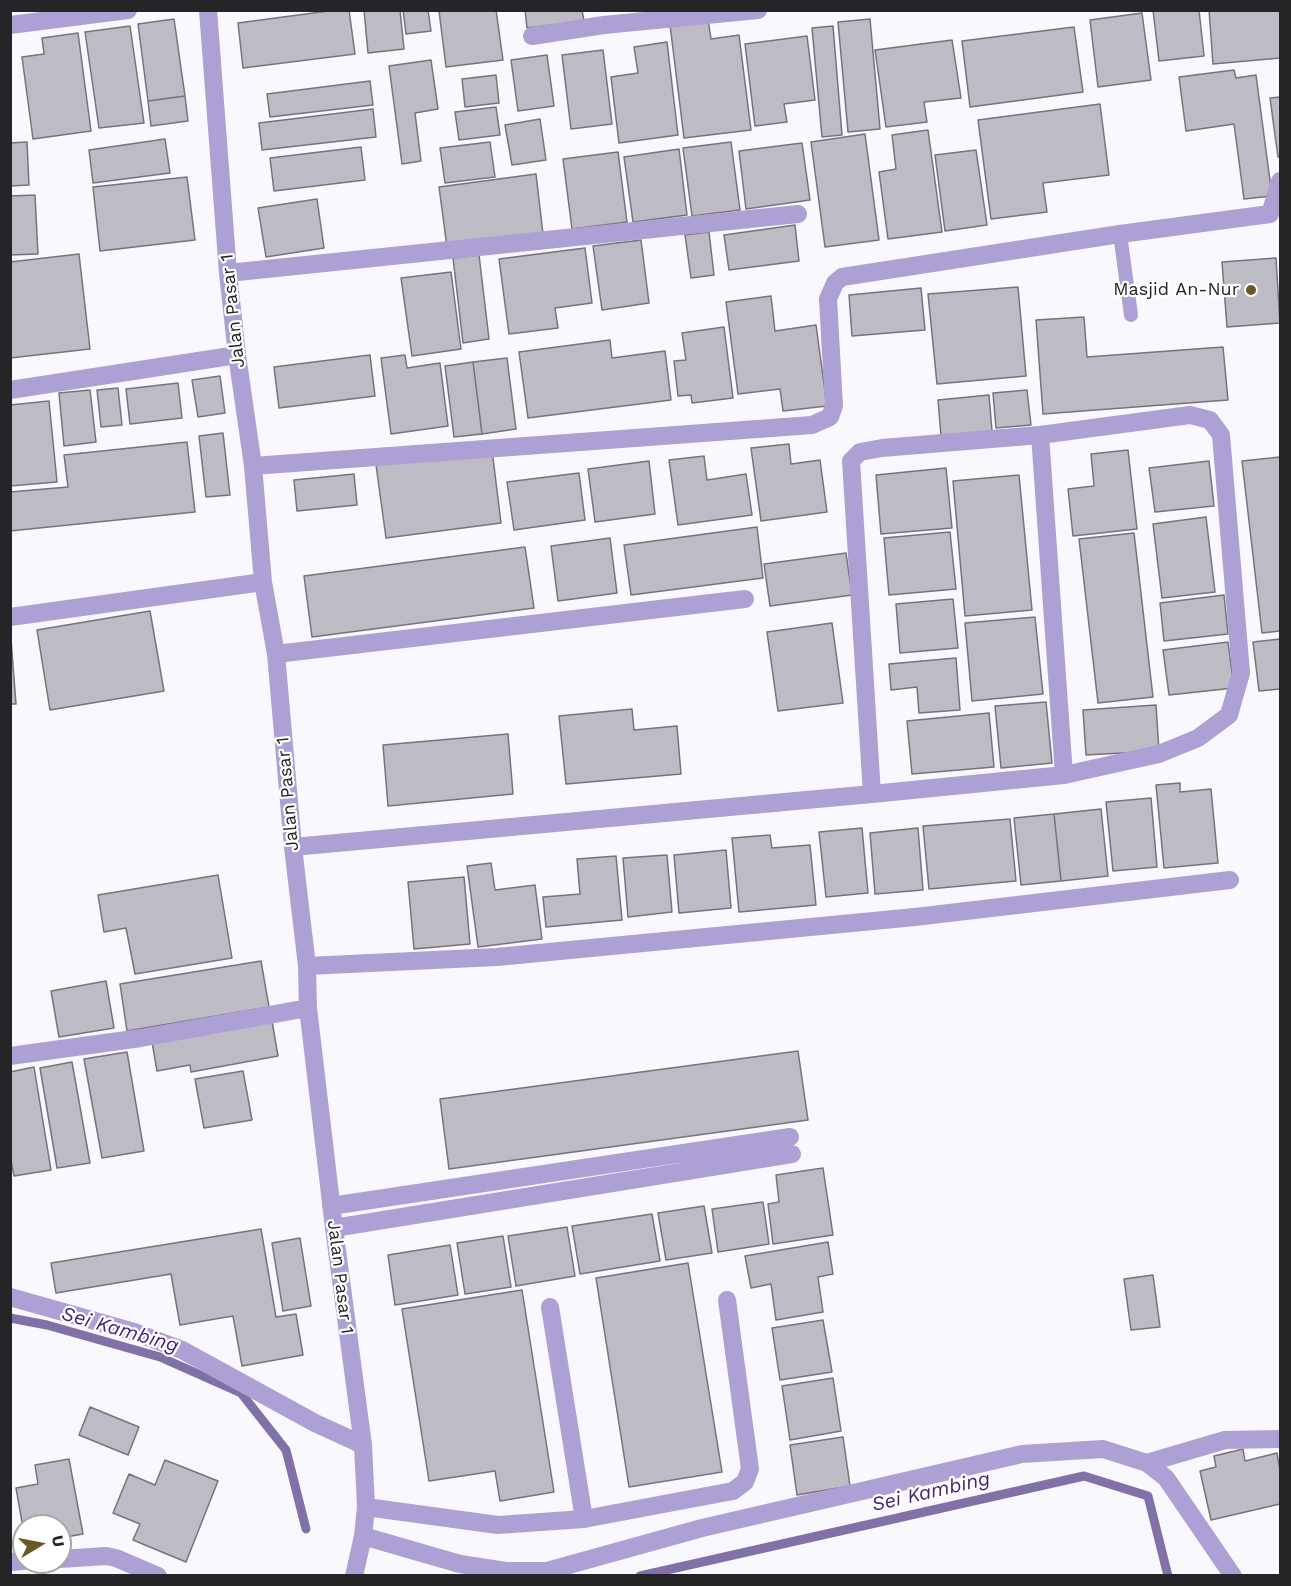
<!DOCTYPE html>
<html>
<head>
<meta charset="utf-8">
<style>
  body { margin:0 }
  #map { position:relative; width:1291px; height:1586px; overflow:hidden; background:#f9f8ff; font-family:"Work Sans",sans-serif }
  canvas { display:block }
  .frame { position:absolute; inset:0; border:12px solid #252427; pointer-events:none }
  .north { position:absolute; left:12px; top:1514px; width:60px; height:60px; box-sizing:border-box; background:#fff; border:2px solid #a8a7a9; border-radius:50%; rotate:80deg; font-size:16px; font-weight:700; line-height:24px; text-align:center; color:#252427 }
  .north::after { content:''; display:block; margin:auto; width:21px; height:27px; background:#6c5726; clip-path:polygon(50% 0,100% 100%,50% 72%,0 100%) }
</style>
</head>
<body>
<div id="map">
<canvas width="1291" height="1586"></canvas>
<div class="frame"></div>
<div class="north">U</div>
</div>
<script>
const context = document.querySelector('canvas').getContext('2d');
context.lineJoin = 'round';
function poly(rows) {
  const path = new Path2D();
  for (const r of rows) {
    path.moveTo(r[0], r[1]);
    for (let i = 2; i < r.length; i += 2) path.lineTo(r[i], r[i + 1]);
  }
  return path;
}
function stroke(path, color, width, dash) {
  context.strokeStyle = color;
  context.lineWidth = width;
  context.lineCap = dash ? 'butt' : 'round';
  context.setLineDash(dash || []);
  context.stroke(path);
}
function paint(path, color) {
  context.fillStyle = color;
  context.fill(path, 'evenodd');
}
function write(font, color, halo, rows, align = 'center') {
  context.font = font + ' "Work Sans",sans-serif';
  context.lineWidth = 4.5;
  context.setLineDash([]);
  context.textBaseline = 'middle';
  context.strokeStyle = halo;
  context.fillStyle = color;
  for (const [text, x, y, turn = 0] of rows) {
    context.save();
    context.translate(x, y);
    context.rotate((+turn || 0) * Math.PI / 180);
    context.textAlign = isNaN(turn) ? turn : align;
    if (halo) context.strokeText(text, 0, 0);
    context.fillText(text, 0, 0);
    context.restore();
  }
}
stroke(poly([
  [10,1318,47,1325,160,1357,241,1393,286,1450,306,1529],
  [640,1576,1084,1476,1148,1496,1168,1576]
]), '#8072a6', 9);
const building = poly([
  [336,10,349,10,355,54,243,68,238,23,336,10],
  [364,10,400,10,404,49,368,53,364,10],
  [403,10,428,10,431,31,406,34,403,10],
  [433,10,496,10,503,60,446,67,439,11,433,10],
  [525,10,582,10,584,21,527,28,525,10],
  [1153,10,1199,10,1204,56,1159,61,1153,10],
  [1209,10,1280,10,1280,58,1213,64,1209,10],
  [1142,13,1151,80,1098,87,1090,20,1142,13],
  [174,19,185,96,148,101,138,24,174,19],
  [708,19,711,39,739,35,751,130,684,138,670,25,708,19],
  [870,19,880,129,848,132,838,22,870,19],
  [130,26,144,123,99,128,85,32,130,26],
  [833,26,842,135,822,137,812,28,833,26],
  [1074,27,1083,92,970,107,962,41,1074,27],
  [78,33,91,131,33,139,22,57,44,54,42,38,78,33],
  [807,36,815,100,784,104,787,122,755,126,745,44,807,36],
  [952,40,961,98,924,102,927,122,886,127,875,50,952,40],
  [667,42,678,135,619,143,611,77,638,73,634,47,667,42],
  [603,50,612,124,571,129,562,55,603,50],
  [547,55,554,106,518,111,511,60,547,55],
  [431,60,438,109,415,113,421,161,402,164,389,66,431,60],
  [1234,70,1236,78,1256,75,1272,196,1244,199,1234,124,1186,131,1179,77,1234,70],
  [496,75,499,103,465,107,462,79,496,75],
  [370,81,373,105,270,117,267,94,370,81],
  [185,96,188,121,151,126,148,101,185,96],
  [1280,97,1280,157,1278,157,1270,98,1280,97],
  [1100,104,1109,175,1043,183,1047,212,991,219,978,120,1100,104],
  [496,107,500,135,459,140,455,112,496,107],
  [373,109,376,137,262,150,259,123,373,109],
  [540,119,546,160,512,165,505,125,540,119],
  [928,130,942,232,888,239,879,172,896,169,892,135,928,130],
  [865,134,879,240,825,247,811,142,865,134],
  [165,139,170,173,93,183,89,150,165,139],
  [27,142,29,185,10,186,10,143,27,142],
  [490,142,495,177,445,183,440,148,490,142],
  [731,142,740,210,692,216,683,148,731,142],
  [802,143,810,200,746,209,739,151,802,143],
  [361,147,365,180,274,191,270,158,361,147],
  [679,149,687,215,633,222,624,157,679,149],
  [976,150,987,225,945,231,935,155,976,150],
  [618,152,627,222,572,229,563,159,618,152],
  [536,174,543,234,447,247,439,187,536,174],
  [187,177,195,240,100,251,93,187,187,177],
  [35,195,38,254,10,255,10,196,35,195],
  [317,199,324,248,266,257,258,208,317,199],
  [795,225,799,261,729,270,724,235,795,225],
  [709,232,714,275,691,278,685,235,709,232],
  [641,240,649,303,602,310,593,246,641,240],
  [585,248,592,303,555,308,558,328,509,334,499,259,585,248],
  [79,254,90,349,10,358,10,262,79,254],
  [479,255,489,339,463,343,453,258,479,255],
  [1276,258,1280,323,1227,327,1222,262,1276,258],
  [451,272,461,349,412,356,401,278,451,272],
  [1018,287,1026,376,937,384,928,294,1018,287],
  [921,288,925,330,852,336,849,295,921,288],
  [771,296,775,331,816,325,827,406,783,411,780,389,738,394,726,302,771,296],
  [1084,317,1087,357,1223,347,1228,400,1043,414,1036,320,1084,317],
  [724,327,733,398,692,403,691,395,678,396,674,361,686,360,682,333,724,327],
  [610,340,612,358,665,351,671,400,528,418,519,352,610,340],
  [370,355,375,396,279,408,274,367,370,355],
  [405,355,407,368,440,363,448,426,391,434,381,358,405,355],
  [507,358,516,429,482,434,473,362,507,358],
  [473,362,482,434,454,437,445,366,473,362],
  [220,376,225,413,198,417,192,380,220,376],
  [178,383,182,418,130,424,126,389,178,383],
  [118,388,122,425,101,427,97,390,118,388],
  [90,390,96,442,64,446,59,393,90,390],
  [1027,390,1031,425,996,428,993,393,1027,390],
  [989,395,992,431,941,436,938,400,989,395],
  [49,401,57,482,10,486,10,405,49,401],
  [223,433,230,495,206,497,199,436,223,433],
  [187,442,195,512,10,531,10,492,68,487,64,455,187,442],
  [789,444,791,464,820,460,827,512,761,521,751,448,789,444],
  [492,450,501,523,386,538,376,465,492,450],
  [1128,450,1137,529,1073,536,1068,489,1094,486,1091,454,1128,450],
  [704,456,707,480,746,474,752,515,678,525,669,460,704,456],
  [1280,457,1280,631,1262,633,1242,461,1280,457],
  [649,461,655,514,595,522,588,469,649,461],
  [1209,461,1214,506,1155,512,1149,468,1209,461],
  [946,468,952,528,881,534,876,475,946,468],
  [579,473,585,520,514,530,507,482,579,473],
  [354,474,357,505,297,511,294,480,354,474],
  [1019,475,1032,610,965,616,953,481,1019,475],
  [1206,517,1215,592,1162,598,1153,524,1206,517],
  [757,527,763,578,631,595,624,545,757,527],
  [950,532,956,589,889,595,884,538,950,532],
  [1134,533,1153,697,1098,703,1079,539,1134,533],
  [610,538,617,593,558,601,551,546,610,538],
  [525,547,534,608,312,637,304,576,525,547],
  [846,553,852,595,770,606,764,564,846,553],
  [1224,595,1228,634,1164,641,1160,603,1224,595],
  [953,599,958,648,900,653,896,604,953,599],
  [150,611,164,691,50,710,37,630,150,611],
  [1035,617,1043,694,972,701,965,623,1035,617],
  [832,623,843,703,778,711,767,632,832,623],
  [11,639,16,704,10,704,10,639,11,639],
  [1280,639,1280,689,1259,691,1253,642,1280,639],
  [1228,642,1234,688,1169,695,1163,650,1228,642],
  [956,658,960,710,919,713,917,687,891,690,889,664,956,658],
  [1046,702,1052,763,1001,768,995,706,1046,702],
  [1156,705,1159,751,1086,755,1083,710,1156,705],
  [632,709,634,730,677,726,681,774,566,784,559,716,632,709],
  [989,713,994,767,912,774,907,721,989,713],
  [508,734,513,794,388,806,383,745,508,734],
  [1180,783,1180,792,1211,789,1218,863,1164,868,1156,785,1180,783],
  [1151,798,1157,867,1113,871,1106,802,1151,798],
  [1101,809,1108,876,1061,881,1054,814,1101,809],
  [1054,814,1061,881,1021,885,1014,818,1054,814],
  [1010,819,1016,881,929,889,923,826,1010,819],
  [862,828,868,893,826,897,819,832,862,828],
  [918,828,923,890,875,894,870,833,918,828],
  [770,835,772,848,810,845,816,905,739,912,732,838,770,835],
  [726,850,731,908,679,913,674,855,726,850],
  [667,855,672,912,628,917,623,858,667,855],
  [616,856,622,920,546,927,543,897,580,894,577,859,616,856],
  [491,863,495,890,535,885,542,939,478,947,467,866,491,863],
  [218,875,232,958,135,974,126,928,104,932,98,895,218,875],
  [464,877,470,944,414,949,408,882,464,877],
  [261,961,269,1007,127,1031,120,984,261,961],
  [106,981,114,1028,59,1037,51,991,106,981],
  [272,1021,278,1056,191,1072,190,1065,157,1071,152,1042,272,1021],
  [798,1051,808,1120,449,1169,440,1099,798,1051],
  [127,1052,144,1151,102,1158,84,1059,127,1052],
  [72,1062,90,1163,57,1168,40,1068,72,1062],
  [34,1067,51,1170,14,1176,10,1155,10,1072,34,1067],
  [243,1071,252,1120,204,1128,195,1079,243,1071],
  [823,1168,833,1235,773,1244,768,1204,779,1202,776,1175,823,1168],
  [763,1202,769,1244,718,1252,712,1209,763,1202],
  [704,1206,712,1253,666,1260,658,1213,704,1206],
  [652,1214,660,1261,580,1274,572,1226,652,1214],
  [567,1227,575,1276,516,1286,508,1236,567,1227],
  [261,1229,276,1317,296,1314,303,1355,242,1366,233,1316,180,1325,171,1274,56,1293,51,1263,261,1229],
  [503,1236,511,1287,465,1294,457,1243,503,1236],
  [300,1238,311,1306,283,1311,272,1243,300,1238],
  [828,1242,833,1274,818,1277,823,1312,776,1320,771,1284,751,1288,745,1256,828,1242],
  [450,1245,458,1295,395,1305,388,1255,450,1245],
  [688,1263,722,1472,629,1487,596,1278,688,1263],
  [1153,1275,1160,1327,1131,1330,1124,1279,1153,1275],
  [522,1290,554,1492,500,1501,495,1471,429,1481,402,1309,522,1290],
  [823,1320,832,1372,780,1380,772,1328,823,1320],
  [833,1378,841,1431,790,1440,782,1386,833,1378],
  [90,1407,139,1427,128,1455,79,1435,90,1407],
  [843,1437,850,1486,797,1495,790,1445,843,1437],
  [1243,1449,1245,1461,1277,1453,1280,1470,1280,1504,1211,1520,1200,1471,1216,1467,1214,1456,1243,1449],
  [69,1459,83,1534,60,1538,60,1526,24,1526,24,1533,16,1488,38,1484,35,1465,69,1459],
  [165,1460,218,1481,186,1562,133,1540,140,1524,113,1513,129,1474,155,1485,165,1460]
]);
paint(building, '#bdbbc4');
stroke(building, '#75737b', 1.5);
stroke(poly([
  [1120,234,1131,315]
]), '#ada0d4', 14);
stroke(poly([
  [208,10,228,273,237,355,253,466,263,582,276,654,293,847,307,966,308,1008,334,1228,363,1445,366,1507,363,1536,354,1576],
  [10,25,128,10],
  [532,36,604,25,758,10],
  [228,273,798,214],
  [10,390,237,355],
  [1040,435,1064,775],
  [253,466,812,425,830,417,834,406,828,299,835,283,842,277,1120,234,1270,214,1280,181],
  [10,617,263,582],
  [276,654,745,599],
  [293,847,872,794,1064,775,1159,754,1198,738,1229,715,1241,673,1221,435,1210,420,1190,415,1040,435,882,448,860,452,851,461,872,794],
  [307,966,497,957,915,917,1230,880],
  [10,1056,141,1038,308,1008],
  [331,1206,790,1137],
  [334,1228,792,1154],
  [10,1297,134,1332,182,1350,315,1423,363,1445],
  [550,1307,584,1519],
  [1147,1463,1225,1440,1280,1439],
  [366,1507,498,1525,584,1519,733,1491,745,1482,750,1469,727,1300],
  [363,1536,460,1564,506,1571,547,1571,702,1528,1022,1454,1103,1449,1147,1463,1166,1478,1233,1576],
  [60,1559,106,1556,116,1558,158,1576],
  [10,1562,24,1561]
]), '#ada0d4', 18);
for (const [x, y, r, color] of [
  [1251,290,6,"#6c5726"]
]) {
  const dot = new Path2D();
  dot.arc(x, y, r, 0, 2 * Math.PI);
  context.fillStyle = color;
  context.fill(dot);
  stroke(dot, '#fff', 2);
}
write('18px', '#252427', '#fff', [
  ["Masjid An-Nur",1239,290]
], 'right');
write('18px', '#252427', '#fff', [
  ["Jalan Pasar 1",233,311,-96],
  ["Jalan Pasar 1",288,794,-95],
  ["Jalan Pasar 1",340,1277,83]
]);
write('italic 20px', '#442279', '#fff', [
  ["Sei Kambing",120,1330,16],
  ["Sei Kambing",931,1492,-13]
]);
</script>
</body>
</html>
